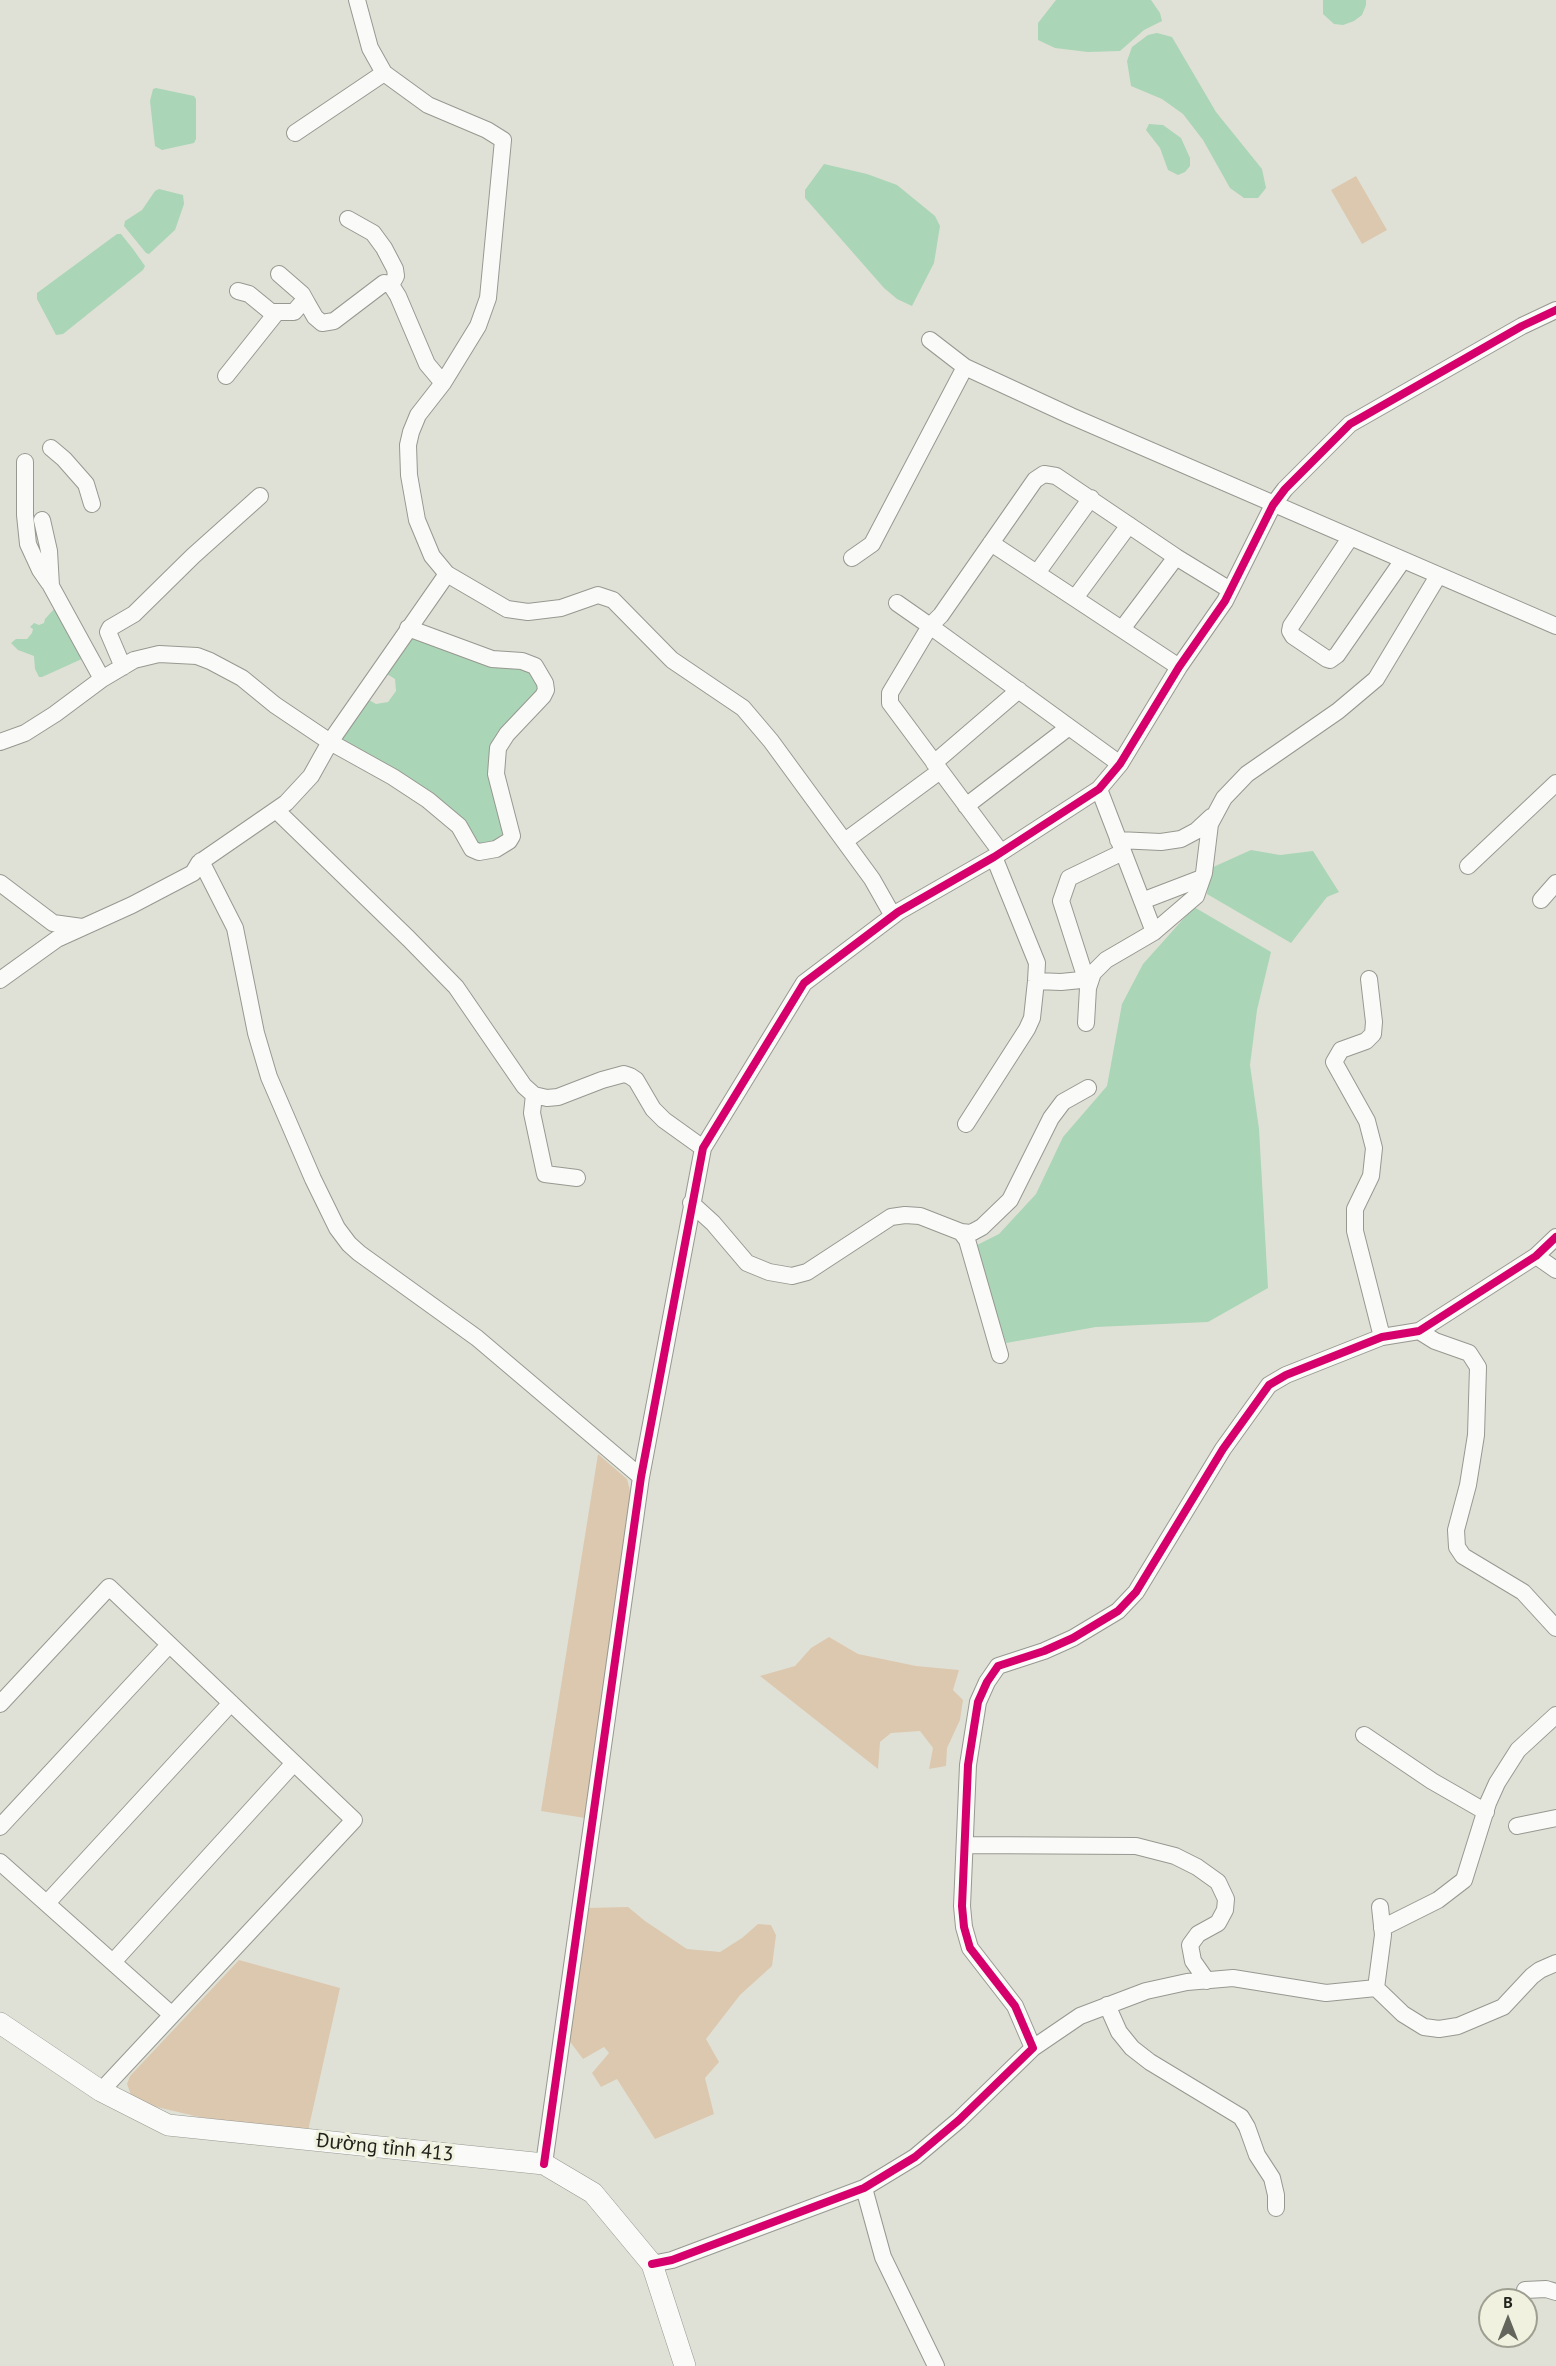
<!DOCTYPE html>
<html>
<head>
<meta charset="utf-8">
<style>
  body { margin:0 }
  #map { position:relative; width:1556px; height:2366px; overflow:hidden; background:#e0e1d6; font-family:"PT Sans",sans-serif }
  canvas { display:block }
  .north { position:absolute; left:1478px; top:2288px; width:60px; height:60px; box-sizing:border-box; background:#f0f2df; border:2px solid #9e9f91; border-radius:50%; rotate:0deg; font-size:16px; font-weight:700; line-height:24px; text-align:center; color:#22221c }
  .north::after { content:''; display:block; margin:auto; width:21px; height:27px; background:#64655d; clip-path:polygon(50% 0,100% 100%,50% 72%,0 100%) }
</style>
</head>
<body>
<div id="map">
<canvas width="1556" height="2366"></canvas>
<div class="north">B</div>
</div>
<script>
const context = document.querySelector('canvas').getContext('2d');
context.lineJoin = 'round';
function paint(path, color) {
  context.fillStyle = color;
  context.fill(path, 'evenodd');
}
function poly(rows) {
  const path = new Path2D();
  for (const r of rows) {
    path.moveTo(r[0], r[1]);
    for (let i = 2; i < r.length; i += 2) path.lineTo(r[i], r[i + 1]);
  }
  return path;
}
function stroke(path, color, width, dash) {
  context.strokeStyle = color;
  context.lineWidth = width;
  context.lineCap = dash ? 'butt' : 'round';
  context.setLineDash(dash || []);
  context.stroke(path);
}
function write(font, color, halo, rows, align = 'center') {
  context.font = font + ' "PT Sans",sans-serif';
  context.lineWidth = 6;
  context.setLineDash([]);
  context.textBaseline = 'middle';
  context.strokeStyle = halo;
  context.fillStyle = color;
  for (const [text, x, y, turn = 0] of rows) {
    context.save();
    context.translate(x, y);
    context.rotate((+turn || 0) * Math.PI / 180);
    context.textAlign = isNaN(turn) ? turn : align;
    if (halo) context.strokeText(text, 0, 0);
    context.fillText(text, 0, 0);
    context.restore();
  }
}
paint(poly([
  [1356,176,1387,230,1362,244,1331,190],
  [598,1454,627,1479,633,1503,585,1818,541,1811],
  [829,1637,858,1654,916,1666,959,1670,953,1690,963,1700,960,1720,947,1748,946,1766,929,1769,933,1748,920,1731,891,1733,880,1742,878,1769,760,1676,795,1666,811,1648],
  [628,1907,645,1921,687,1949,720,1952,742,1938,758,1924,771,1925,776,1935,772,1966,740,1995,706,2039,719,2062,705,2078,714,2114,655,2139,617,2079,601,2087,592,2073,609,2053,604,2047,583,2059,568,2039,587,1908],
  [239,1960,340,1988,308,2131,199,2117,140,2103,131,2095,127,2084,130,2076]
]), '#dcc8af');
paint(poly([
  [1056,0,1151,0,1160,13,1162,21,1144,30,1120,51,1088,52,1055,48,1038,40,1038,23],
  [1323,0,1366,0,1366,5,1362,15,1354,21,1343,25,1334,24,1323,14],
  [1157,33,1172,37,1216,112,1262,169,1266,188,1258,198,1244,198,1230,188,1203,140,1183,114,1162,99,1131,86,1127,61,1132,47,1148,35],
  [156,88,194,96,196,99,196,139,194,143,162,150,155,146,150,101,153,89],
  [1149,124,1163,125,1181,138,1190,158,1190,166,1185,172,1178,175,1168,170,1160,148,1146,130],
  [824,164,867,174,897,185,935,216,940,226,934,263,912,306,897,299,884,288,805,198,805,190],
  [159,189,183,195,184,204,175,230,149,254,146,253,124,226,125,221,142,210,155,191],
  [117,234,121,234,133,249,145,266,143,270,63,334,56,335,37,299,37,293],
  [54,609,84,658,42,677,39,677,35,669,34,656,18,650,11,643,16,639,27,639,32,633,33,629,30,627,34,623,39,625,44,623,45,619],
  [412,632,526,664,541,687,493,742,489,753,488,770,503,834,479,850,461,825,336,738,364,697,376,704,388,702,396,691,395,679,382,671],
  [1251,850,1280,855,1313,851,1339,892,1327,897,1291,943,1207,894,1211,868],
  [1194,907,1271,952,1257,1010,1250,1065,1259,1129,1268,1288,1208,1322,1096,1327,1006,1343,975,1246,999,1234,1036,1194,1063,1137,1107,1086,1122,1004,1143,964]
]), '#aad5b6');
const minor = poly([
  [357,0,370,48,384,73,428,105,487,130,503,140,488,298,478,326,443,383,418,415,411,432,408,445,409,475,417,520,432,556,447,574,507,609,528,612,561,608,598,595,613,600,672,660,743,708,771,741,872,879,893,916],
  [295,133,384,73],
  [348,219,373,233,384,248,395,269,396,276,391,285],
  [279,274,302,294,307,303],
  [238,291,249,294,271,312,294,312,300,305,307,303,315,317,322,323,334,321,384,283,391,285,398,296,427,364,443,383],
  [930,340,965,367,1071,416,1556,626],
  [226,376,277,312],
  [51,448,64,459,86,484,92,504],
  [25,462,25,515,28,544,40,570,49,583],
  [42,520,49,551,51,586,102,679],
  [1350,538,1291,626,1290,631,1293,636,1327,659,1330,660,1337,655,1403,560],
  [991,543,1179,667],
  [852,558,872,544,965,367],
  [1037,573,1091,498],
  [1075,598,1129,525],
  [897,603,930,626,890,693,890,703,1000,851],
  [1122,629,1176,557],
  [123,667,108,632,110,628,134,614,193,556,260,496],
  [0,742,25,733,55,714,102,679,134,660,159,654,197,656,210,661,242,678,275,705,330,742,393,777,428,800,459,826,472,849,479,852,496,849,509,841,512,836,496,774,498,748,507,734,543,696,546,690,545,683,535,666,522,661,492,659,408,628],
  [934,763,1019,690],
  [1120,764,930,626,941,615,1035,480,1044,474,1056,476,1176,557,1230,590],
  [1099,789,1154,932],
  [966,806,1069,727],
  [277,811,409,939,456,987,524,1086,534,1095,547,1098,558,1097,602,1080,624,1074,630,1076,636,1080,653,1109,664,1120,703,1148],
  [1118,840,1161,842,1181,839,1196,831,1211,817],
  [845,841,940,771],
  [201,861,235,928,256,1033,269,1077,313,1179,337,1228,349,1244,359,1253,477,1338,641,1477],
  [1468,866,1556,783],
  [0,883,53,923,82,927],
  [1541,900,1556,883],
  [1142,901,1202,878],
  [1086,979,1061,901,1069,878,1123,852],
  [1369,979,1374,1022,1373,1034,1366,1041,1341,1050,1334,1062,1367,1121,1374,1148,1371,1176,1355,1209,1355,1231,1382,1337],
  [0,980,57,939,132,905,193,873,199,863,286,803,311,776,330,742,447,574],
  [1036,981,1061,982,1091,979],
  [1086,1023,1088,988,1093,973,1106,960,1154,932,1196,896,1204,873,1210,824,1224,798,1247,774,1338,711,1376,679,1438,576],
  [534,1095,532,1113,545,1174,577,1178],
  [966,1124,1027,1029,1032,1018,1036,981,1037,963,994,857],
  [691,1203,713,1223,747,1263,769,1272,792,1276,807,1272,891,1217,905,1215,920,1216,961,1232,967,1240,1000,1355],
  [961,1232,971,1233,982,1227,1010,1200,1051,1118,1063,1102,1088,1088],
  [1536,1256,1556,1270],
  [1419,1331,1435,1341,1469,1353,1478,1367,1476,1435,1468,1485,1456,1530,1457,1547,1463,1556,1523,1592,1556,1628],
  [0,1704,109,1587,354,1820,101,2091],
  [1364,1735,1432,1781,1486,1812],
  [1517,1826,1556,1818],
  [0,1827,169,1645],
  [966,1845,1136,1846,1175,1856,1197,1867,1218,1882,1226,1899,1225,1910,1218,1923,1198,1934,1190,1945,1193,1961,1207,1981],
  [0,1862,172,2015],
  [47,1903,231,1703],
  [1382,1928,1438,1900,1464,1880,1488,1803,1497,1783,1518,1750,1556,1715],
  [113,1962,294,1763],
  [1376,1988,1383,1935,1380,1907],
  [1107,2005,1119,2032,1132,2048,1150,2062,1241,2117,1247,2127,1257,2155,1272,2178,1276,2195,1276,2208],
  [1033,2048,1080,2016,1146,1991,1187,1982,1233,1978,1326,1993,1376,1988,1403,2014,1424,2027,1439,2029,1458,2026,1503,2007,1532,1976,1540,1970,1556,1963],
  [544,2164,641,1477,703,1148,804,983,898,912,994,857,1099,789,1120,764,1179,667,1225,601,1273,505,1285,489,1350,424,1522,326,1556,310],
  [864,2188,883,2257,936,2366],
  [652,2264,672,2260,864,2188,915,2157,959,2120,1033,2048,1015,2006,970,1948,964,1927,962,1906,968,1765,978,1702,987,1682,998,1666,1044,1651,1073,1638,1118,1611,1136,1592,1223,1449,1269,1385,1286,1375,1382,1337,1419,1331,1536,1256,1556,1237],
  [1525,2290,1546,2289,1556,2292]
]);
const major = poly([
  [0,2023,101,2091,168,2125,544,2164,593,2193,652,2264,685,2366]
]);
stroke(minor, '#979890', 18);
stroke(major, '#979890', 22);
stroke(minor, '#fafaf9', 16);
stroke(major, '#fafaf9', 21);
stroke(poly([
  [544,2164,641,1477,703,1148,804,983,898,912,994,857,1099,789,1120,764,1179,667,1225,601,1273,505,1285,489,1350,424,1522,326,1556,310],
  [652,2264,672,2260,864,2188,915,2157,959,2120,1033,2048,1015,2006,970,1948,964,1927,962,1906,968,1765,978,1702,987,1682,998,1666,1044,1651,1073,1638,1118,1611,1136,1592,1223,1449,1269,1385,1286,1375,1382,1337,1419,1331,1536,1256,1556,1237]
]), '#d6006c', 8);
write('20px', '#22221c', '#f0f2df', [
  ["Đường tỉnh 413",385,2148,6]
]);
</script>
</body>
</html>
